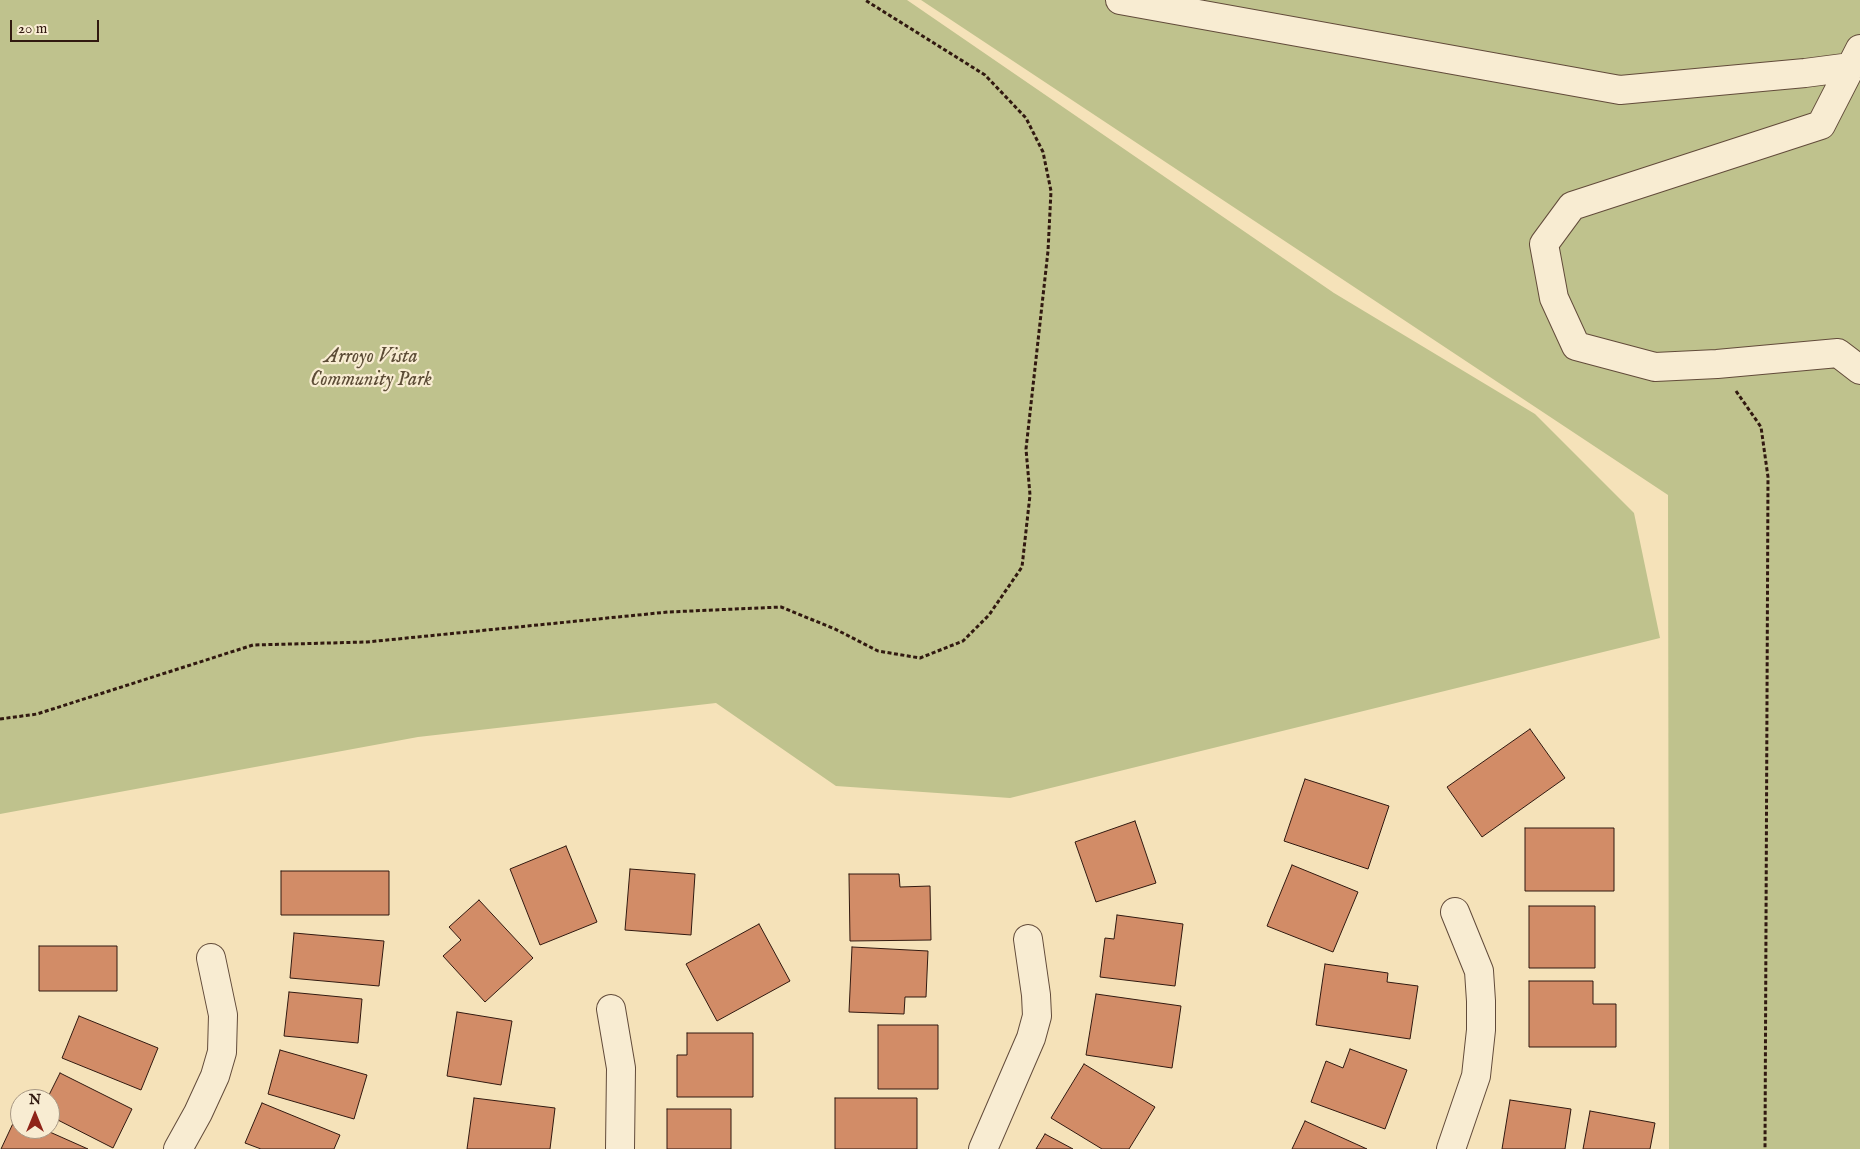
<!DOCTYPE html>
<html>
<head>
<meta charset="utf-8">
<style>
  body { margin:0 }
  #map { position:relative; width:1860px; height:1149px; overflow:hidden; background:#f5e2b9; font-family:"IM FELL English",serif }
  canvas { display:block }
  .north { position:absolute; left:10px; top:1089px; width:50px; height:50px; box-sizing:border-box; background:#f8ecd2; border:1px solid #a89884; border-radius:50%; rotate:0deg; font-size:14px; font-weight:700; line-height:20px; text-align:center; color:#311910 }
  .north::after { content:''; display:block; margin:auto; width:18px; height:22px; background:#8f2418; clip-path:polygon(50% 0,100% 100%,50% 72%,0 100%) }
  .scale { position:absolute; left:10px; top:20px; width:89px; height:22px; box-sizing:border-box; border:2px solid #311910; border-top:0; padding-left:6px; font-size:15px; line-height:18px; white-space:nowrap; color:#311910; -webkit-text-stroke:4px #f8ecd2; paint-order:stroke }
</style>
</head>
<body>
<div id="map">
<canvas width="1860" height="1149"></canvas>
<div class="north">N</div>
<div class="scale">20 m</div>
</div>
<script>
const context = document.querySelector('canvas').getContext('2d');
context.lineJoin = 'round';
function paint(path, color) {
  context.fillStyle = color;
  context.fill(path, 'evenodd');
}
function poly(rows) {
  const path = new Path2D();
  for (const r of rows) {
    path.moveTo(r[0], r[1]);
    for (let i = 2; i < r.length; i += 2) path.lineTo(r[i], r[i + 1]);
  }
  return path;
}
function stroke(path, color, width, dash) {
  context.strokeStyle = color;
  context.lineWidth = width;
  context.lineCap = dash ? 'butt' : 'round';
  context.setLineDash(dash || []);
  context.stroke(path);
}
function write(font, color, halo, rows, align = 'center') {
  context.font = font + ' "IM FELL English",serif';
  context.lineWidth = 4.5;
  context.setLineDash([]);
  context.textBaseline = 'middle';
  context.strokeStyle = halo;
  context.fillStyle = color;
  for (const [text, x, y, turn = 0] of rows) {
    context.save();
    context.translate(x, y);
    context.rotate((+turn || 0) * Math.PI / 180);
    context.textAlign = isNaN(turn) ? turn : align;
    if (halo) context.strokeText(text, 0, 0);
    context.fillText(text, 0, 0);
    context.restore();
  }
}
paint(poly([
  [0,0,907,0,1334,293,1535,414,1634,513,1660,638,1010,798,836,786,716,703,418,737,0,814],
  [921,0,1860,0,1860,1149,1669,1149,1668,495]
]), '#bfc28d');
const building = poly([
  [1530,729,1565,778,1482,837,1447,787,1530,729],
  [1305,779,1389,806,1368,869,1284,841,1305,779],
  [1135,821,1156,883,1096,902,1075,842,1135,821],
  [1525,828,1614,828,1614,891,1525,891,1525,828],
  [566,846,597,922,540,945,510,869,566,846],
  [1292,865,1358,892,1333,952,1267,926,1292,865],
  [630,869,695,874,691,935,625,930,630,869],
  [281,871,389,871,389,915,281,915,281,871],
  [849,874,899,874,900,887,930,886,931,940,850,941,849,874],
  [479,900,533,958,485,1002,443,956,461,940,449,927,479,900],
  [1529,906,1595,906,1595,968,1529,968,1529,906],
  [1117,915,1183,924,1175,986,1100,977,1105,938,1114,939,1117,915],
  [759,924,790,981,717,1021,686,964,759,924],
  [294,933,384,941,379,986,290,978,294,933],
  [39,946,117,946,117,991,39,991,39,946],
  [852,947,928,951,926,997,905,997,904,1014,849,1012,852,947],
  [1325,964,1388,973,1387,982,1418,986,1410,1039,1316,1025,1325,964],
  [1529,981,1593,981,1593,1004,1616,1004,1616,1047,1529,1047,1529,981],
  [289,992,362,999,358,1043,284,1036,289,992],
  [1096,994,1181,1006,1172,1068,1086,1055,1096,994],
  [457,1012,512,1021,501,1085,447,1076,457,1012],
  [79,1016,158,1048,141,1090,62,1058,79,1016],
  [878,1025,938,1025,938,1089,878,1089,878,1025],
  [687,1033,753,1033,753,1097,677,1097,677,1055,687,1055,687,1033],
  [1350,1049,1407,1070,1385,1129,1311,1102,1326,1061,1343,1068,1350,1049],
  [280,1050,367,1075,354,1119,268,1094,280,1050],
  [1084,1064,1155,1107,1129,1149,1102,1149,1051,1118,1084,1064],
  [60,1073,132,1109,113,1148,50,1116,50,1099,47,1099,60,1073],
  [474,1098,555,1108,550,1149,467,1149,474,1098],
  [835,1098,917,1098,917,1149,835,1149,835,1098],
  [1510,1100,1571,1109,1565,1149,1502,1149,1510,1100],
  [262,1103,340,1135,334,1149,261,1149,245,1143,262,1103],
  [667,1109,731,1109,731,1149,667,1149,667,1109],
  [1590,1111,1655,1123,1650,1149,1583,1149,1590,1111],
  [16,1117,20,1119,20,1129,43,1129,88,1149,1,1149,16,1117],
  [1305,1121,1367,1149,1292,1149,1305,1121],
  [1045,1134,1073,1149,1036,1149,1045,1134]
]);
paint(building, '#d28c67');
stroke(building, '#311910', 1);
const minor = poly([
  [1120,0,1620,90,1805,73,1851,67],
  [1860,49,1821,125,1572,206,1544,244,1554,298,1576,346,1655,367,1717,364,1838,353,1860,370],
  [611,1009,621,1068,620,1149],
  [178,1149,198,1113,215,1076,222,1052,223,1015,211,958],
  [983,1149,1031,1038,1037,1016,1036,995,1028,939],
  [1451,1149,1476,1076,1481,1030,1481,1001,1479,971,1455,912]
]);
stroke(minor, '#624b3a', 30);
stroke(poly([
  [1736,391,1761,427,1768,477,1765,1149],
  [0,719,37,714,253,645,367,642,668,612,781,607,835,629,878,651,920,658,963,641,989,615,1022,567,1030,495,1026,449,1048,251,1051,191,1043,152,1026,118,985,75,865,0]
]), '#311910', 3, [4, 2.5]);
stroke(minor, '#f8ecd2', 28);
write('italic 20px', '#5c4c36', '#f8ecd2', [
  ["Arroyo Vista",371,358],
  ["Community Park",371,381]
]);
</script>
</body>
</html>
